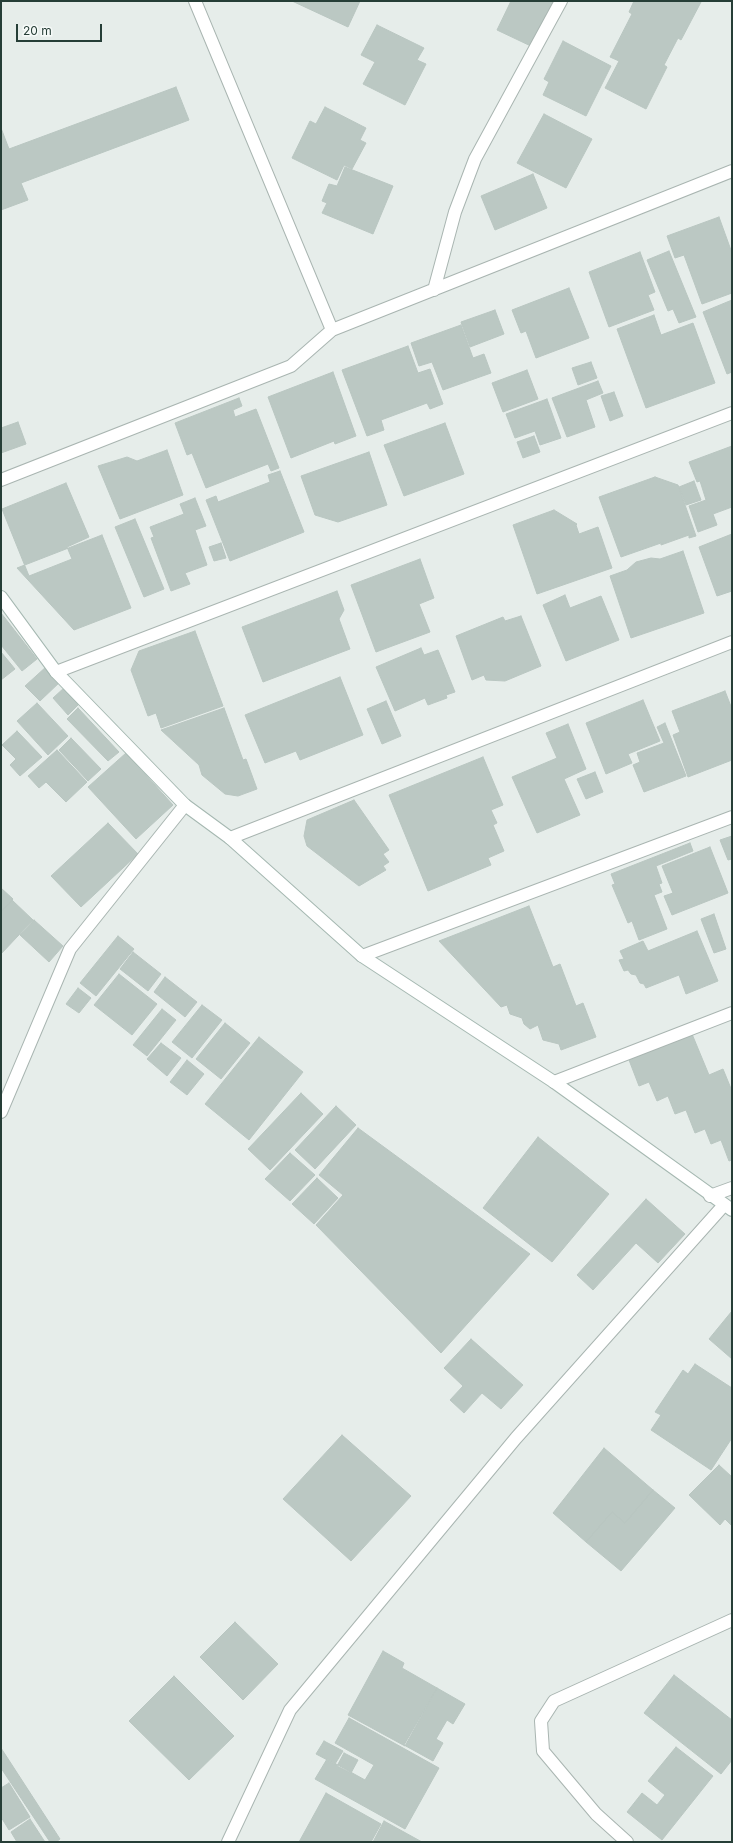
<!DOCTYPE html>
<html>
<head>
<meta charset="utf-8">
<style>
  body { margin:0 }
  #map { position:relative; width:733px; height:1843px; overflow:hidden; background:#e6edea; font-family:Inter,sans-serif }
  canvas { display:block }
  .frame { position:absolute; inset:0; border:2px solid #263e37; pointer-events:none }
  .scale { position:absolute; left:16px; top:24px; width:86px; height:18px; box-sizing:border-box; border:2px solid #263e37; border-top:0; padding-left:5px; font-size:12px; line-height:14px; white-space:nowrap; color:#263e37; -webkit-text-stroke:3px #f6faf8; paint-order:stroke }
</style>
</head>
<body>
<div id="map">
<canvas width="733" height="1843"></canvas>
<div class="frame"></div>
<div class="scale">20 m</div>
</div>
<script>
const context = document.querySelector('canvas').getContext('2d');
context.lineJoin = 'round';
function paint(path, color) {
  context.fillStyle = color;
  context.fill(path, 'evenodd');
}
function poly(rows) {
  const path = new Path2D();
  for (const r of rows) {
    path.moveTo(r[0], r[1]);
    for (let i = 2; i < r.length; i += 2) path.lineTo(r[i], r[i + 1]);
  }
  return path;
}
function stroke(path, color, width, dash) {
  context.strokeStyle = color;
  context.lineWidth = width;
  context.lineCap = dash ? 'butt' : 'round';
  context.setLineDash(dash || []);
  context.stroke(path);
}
const building = poly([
  [292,1,360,1,348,27,292,1],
  [511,1,559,1,535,48,497,30,511,1],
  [634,1,701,2,681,40,678,38,664,65,667,67,646,109,605,88,619,61,610,57,632,14,629,12,634,1],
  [377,25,424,48,417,60,426,64,405,105,363,84,375,62,361,55,377,25],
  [563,41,611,66,586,116,543,95,549,82,544,79,563,41],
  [176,87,189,120,21,183,28,200,1,210,1,128,9,149,176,87],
  [325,107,366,128,360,140,366,143,352,169,344,165,337,180,292,158,310,121,316,124,325,107],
  [544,114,592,139,566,188,517,163,544,114],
  [345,167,393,186,373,234,322,213,327,203,322,201,329,184,337,186,345,167],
  [533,174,547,208,495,230,481,196,533,174],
  [719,217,732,253,732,293,702,304,684,255,675,258,667,236,719,217],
  [669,251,696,317,679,323,673,309,668,311,647,260,669,251],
  [640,252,655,292,648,295,654,310,609,327,589,272,640,252],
  [569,288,589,338,536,358,526,331,521,333,512,310,569,288],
  [732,300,732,372,727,374,703,312,732,300],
  [495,310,504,334,470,347,461,322,495,310],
  [654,315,661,335,693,323,715,383,646,408,617,329,654,315],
  [461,325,473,358,484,354,491,373,443,390,432,362,419,366,411,343,461,325],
  [408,346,418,373,430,369,443,404,430,409,427,403,381,420,384,430,367,436,342,370,408,346],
  [591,362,597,378,578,385,572,368,591,362],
  [527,370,538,399,503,412,492,383,527,370],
  [333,372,356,436,335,444,334,441,291,458,268,397,333,372],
  [598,381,603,393,586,400,595,427,567,437,552,398,598,381],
  [614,392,623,416,610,421,601,396,614,392],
  [239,398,242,406,233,410,235,417,256,409,279,468,271,471,268,464,206,488,192,453,187,455,175,423,239,398],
  [547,399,561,438,540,445,535,431,515,438,506,414,547,399],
  [18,422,26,444,1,453,1,428,18,422],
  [445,423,464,474,404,496,384,445,445,423],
  [534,436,540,452,523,458,517,442,534,436],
  [732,446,732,507,713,514,717,525,698,532,689,506,706,500,700,481,697,482,689,462,732,446],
  [167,450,183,495,120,519,98,466,127,457,137,461,167,450],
  [369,452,387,505,338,522,315,515,301,476,369,452],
  [280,471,304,532,230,561,206,500,216,496,218,502,270,482,268,475,280,471],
  [655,477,678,485,696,536,689,538,689,535,661,545,661,543,621,557,599,497,655,477],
  [694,481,701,500,686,505,679,487,694,481],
  [66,483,89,537,67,547,72,559,29,576,2,509,66,483],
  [195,498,206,526,195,530,207,565,185,573,190,584,171,591,151,538,154,537,150,527,184,514,180,504,195,498],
  [554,510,577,524,576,525,579,534,598,527,612,568,537,594,513,525,554,510],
  [135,519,164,589,144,597,115,527,135,519],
  [732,534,732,591,717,596,699,547,732,534],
  [102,535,131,608,74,630,17,568,102,535],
  [221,543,226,558,214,561,209,547,221,543],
  [683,551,704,613,631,638,610,576,627,570,636,562,651,558,660,559,683,551],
  [420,559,434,598,419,604,430,632,376,652,351,585,420,559],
  [337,591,344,610,339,619,350,649,263,682,242,627,337,591],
  [565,595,570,608,601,596,619,640,566,661,543,605,565,595],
  [1,613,37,659,22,671,1,645,1,613],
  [521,616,541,666,505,681,486,680,484,675,472,680,456,636,503,617,505,621,521,616],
  [195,631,223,706,161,728,156,713,148,716,131,670,139,651,195,631],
  [421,648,424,655,438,650,455,692,446,695,447,698,428,705,425,698,395,711,376,667,421,648],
  [1,652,15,669,1,680,1,652],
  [47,666,61,681,40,701,25,686,47,666],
  [340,677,363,735,300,760,296,751,265,763,245,715,340,677],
  [65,687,80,703,68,715,53,698,65,687],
  [725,691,732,709,732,760,688,777,673,735,680,732,672,711,725,691],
  [643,700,660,741,628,754,632,763,606,774,586,723,643,700],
  [386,701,401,736,382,744,367,709,386,701],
  [37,703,68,736,48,755,17,721,37,703],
  [78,708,119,752,108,761,67,719,78,708],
  [224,708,243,760,246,759,257,789,238,796,225,794,202,775,199,765,161,730,224,708],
  [665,723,686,776,644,792,633,765,640,762,637,753,664,743,657,727,665,723],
  [568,724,586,769,564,779,580,815,537,833,512,777,557,758,546,733,568,724],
  [17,731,42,757,20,776,10,765,16,759,2,745,17,731],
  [71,738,101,769,88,781,59,750,71,738],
  [57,750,87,782,66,802,46,782,39,788,28,776,57,750],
  [126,753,173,805,136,839,88,787,126,753],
  [483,757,503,805,491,810,497,823,493,825,504,851,488,858,491,865,428,891,389,795,483,757],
  [595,772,603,792,586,799,577,779,595,772],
  [354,800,389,850,383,854,389,862,383,866,386,870,359,886,307,846,304,836,307,820,354,800],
  [108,823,138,854,81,907,51,876,108,823],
  [732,836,732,859,728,860,720,840,732,836],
  [690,843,693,851,656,866,662,883,659,884,662,892,654,895,667,929,639,940,632,921,628,923,612,885,615,884,611,874,690,843],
  [710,847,728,893,672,915,664,896,673,893,662,866,710,847],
  [1,888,13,899,1,912,1,888],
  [12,900,33,920,1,954,1,912,12,900],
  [529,906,553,967,560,964,576,1006,583,1003,596,1037,561,1050,559,1044,543,1040,538,1025,530,1029,524,1024,522,1018,510,1014,507,1005,501,1007,439,941,529,906],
  [714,914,726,949,714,953,701,919,714,914],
  [34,920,63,946,49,962,20,935,34,920],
  [697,931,718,981,686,994,679,975,646,988,644,984,640,983,636,975,631,974,628,970,624,971,619,960,624,959,620,951,643,941,648,951,697,931],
  [118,936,134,949,96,996,80,983,118,936],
  [133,952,161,974,148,991,120,969,133,952],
  [119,974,157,1004,132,1035,94,1005,119,974],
  [165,977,197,1002,185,1017,154,992,165,977],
  [78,988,91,998,79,1013,66,1004,78,988],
  [202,1005,222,1020,192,1058,172,1042,202,1005],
  [162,1009,176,1020,147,1056,133,1045,162,1009],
  [225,1023,250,1043,221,1079,196,1059,225,1023],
  [692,1034,709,1075,723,1069,732,1091,732,1160,729,1161,721,1140,711,1144,705,1129,695,1133,686,1110,675,1114,668,1096,657,1101,649,1082,639,1086,629,1060,692,1034],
  [259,1037,303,1072,249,1140,205,1104,259,1037],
  [161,1043,181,1058,167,1076,147,1059,161,1043],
  [187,1060,204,1074,187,1095,170,1082,187,1060],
  [301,1093,323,1114,270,1170,248,1149,301,1093],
  [336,1106,356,1125,315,1169,295,1150,336,1106],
  [358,1128,530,1254,441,1353,316,1225,343,1195,319,1175,358,1128],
  [538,1137,609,1194,552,1262,483,1208,538,1137],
  [290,1153,315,1175,290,1201,265,1179,290,1153],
  [317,1178,338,1198,314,1224,292,1204,317,1178],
  [646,1199,685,1234,658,1263,636,1243,593,1290,577,1275,646,1199],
  [732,1311,732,1359,709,1339,732,1311],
  [471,1339,523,1385,501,1409,482,1393,464,1413,450,1400,463,1386,444,1368,471,1339],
  [695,1364,732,1388,732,1438,711,1470,651,1430,661,1415,655,1412,683,1370,688,1374,695,1364],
  [342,1435,411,1496,351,1561,283,1499,342,1435],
  [604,1448,653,1490,625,1523,612,1512,586,1542,553,1513,604,1448],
  [719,1465,732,1477,732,1526,725,1519,720,1525,689,1495,719,1465],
  [653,1490,675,1508,621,1571,586,1542,612,1512,625,1523,653,1490],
  [235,1622,278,1664,243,1700,200,1657,235,1622],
  [383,1651,404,1663,402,1668,437,1688,405,1746,348,1715,383,1651],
  [674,1675,732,1720,732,1760,721,1774,644,1713,674,1675],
  [174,1676,234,1736,189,1780,129,1721,174,1676],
  [437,1688,465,1704,453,1724,447,1720,436,1739,443,1743,433,1761,404,1745,437,1688],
  [349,1718,439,1768,405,1829,315,1779,327,1759,365,1780,374,1765,335,1743,349,1718],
  [324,1741,343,1751,335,1764,316,1754,324,1741],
  [676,1747,713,1776,662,1840,627,1812,642,1793,657,1805,665,1795,648,1781,676,1747],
  [1,1748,60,1839,56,1842,50,1842,1,1768,1,1748],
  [344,1753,358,1760,351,1773,337,1766,344,1753],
  [9,1783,30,1817,9,1830,1,1817,1,1788,9,1783],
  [326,1793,381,1824,371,1842,299,1842,326,1793],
  [30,1819,45,1842,17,1842,11,1832,30,1819],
  [384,1821,422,1842,373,1842,384,1821]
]);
paint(building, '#bbc8c3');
stroke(building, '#b9c6c1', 1);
const lane = poly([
  [1,1112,70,949,185,805]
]);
const street = poly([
  [195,1,332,330,732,171],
  [434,290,455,212,475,159,561,1],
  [1,480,291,366,332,330],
  [56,672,732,413],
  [230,838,732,642],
  [362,956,732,817],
  [554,1082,732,1013],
  [710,1196,732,1188],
  [228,1842,290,1710,516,1438,724,1205],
  [627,1842,596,1814,543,1751,541,1721,554,1701,732,1620]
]);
const secondary = poly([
  [1,597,56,672,185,805,230,838,362,956,554,1082,732,1210]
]);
stroke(lane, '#a9b5b1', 14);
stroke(street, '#a9b5b1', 14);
stroke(secondary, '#a5b8b1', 14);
stroke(lane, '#fff', 12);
stroke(street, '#fff', 12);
stroke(secondary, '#fff', 12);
</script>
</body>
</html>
